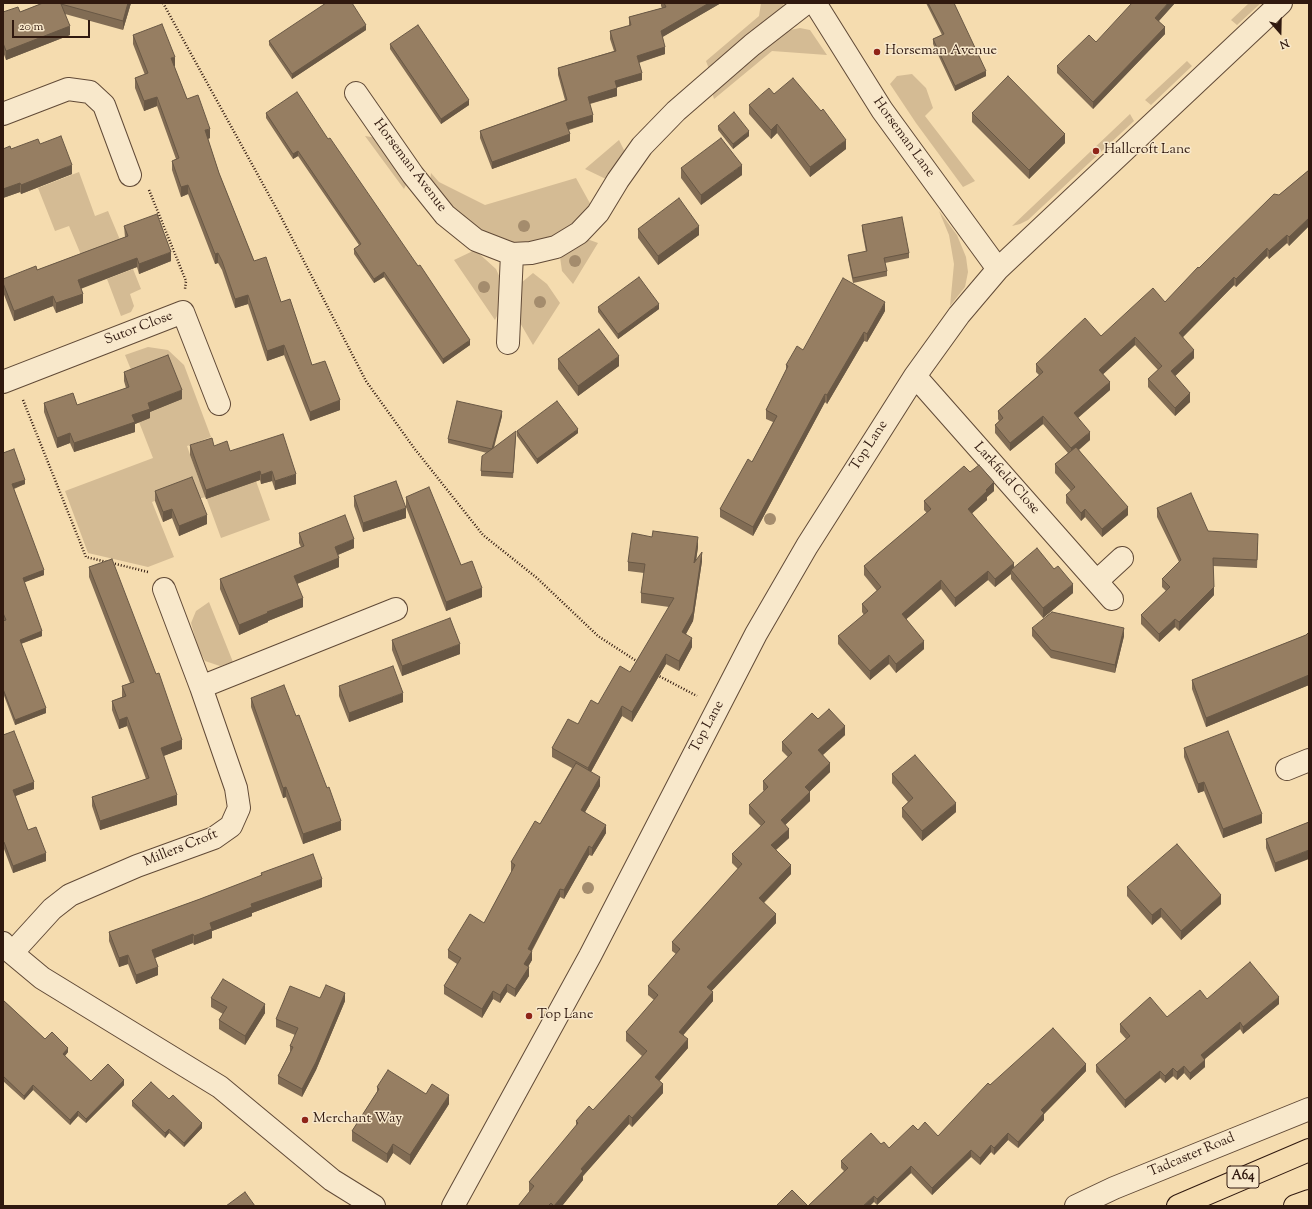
<!DOCTYPE html>
<html>
<head>
<meta charset="utf-8">
<style>
  body { margin:0 }
  #map { position:relative; width:1312px; height:1209px; overflow:hidden; background:#f5dcaf; font-family:"Sorts Mill Goudy",serif }
  canvas { display:block }
  .frame { position:absolute; inset:0; border:4px solid #30190f; pointer-events:none }
  .north { position:absolute; left:1260px; top:12px; width:40px; height:40px; -webkit-text-stroke:3px #f8e8cb; paint-order:stroke; rotate:160deg; font-size:11px; font-weight:700; line-height:16px; text-align:center; color:#30190f }
  .north::after { content:''; display:block; margin:auto; width:14px; height:18px; background:#30190f; clip-path:polygon(50% 0,100% 100%,50% 72%,0 100%) }
  .scale { position:absolute; left:12px; top:20px; width:78px; height:18px; box-sizing:border-box; border:2px solid #30190f; border-top:0; padding-left:5px; font-size:12px; line-height:14px; white-space:nowrap; color:#30190f; -webkit-text-stroke:3px #f8e8cb; paint-order:stroke }
</style>
</head>
<body>
<div id="map">
<canvas width="1312" height="1209"></canvas>
<div class="frame"></div>
<div class="north">N</div>
<div class="scale">20 m</div>
</div>
<script>
const context = document.querySelector('canvas').getContext('2d');
context.lineJoin = 'round';
function paint(path, color) {
  context.fillStyle = color;
  context.fill(path, 'evenodd');
}
function poly(rows) {
  const path = new Path2D();
  for (const r of rows) {
    path.moveTo(r[0], r[1]);
    for (let i = 2; i < r.length; i += 2) path.lineTo(r[i], r[i + 1]);
  }
  return path;
}
function stroke(path, color, width, dash) {
  context.strokeStyle = color;
  context.lineWidth = width;
  context.lineCap = dash ? 'butt' : 'round';
  context.setLineDash(dash || []);
  context.stroke(path);
}
function write(font, color, halo, rows, align = 'center') {
  context.font = font + ' "Sorts Mill Goudy",serif';
  context.lineWidth = 3;
  context.setLineDash([]);
  context.textBaseline = 'middle';
  context.strokeStyle = halo;
  context.fillStyle = color;
  for (const [text, x, y, turn = 0] of rows) {
    context.save();
    context.translate(x, y);
    context.rotate((+turn || 0) * Math.PI / 180);
    context.textAlign = isNaN(turn) ? turn : align;
    if (halo) context.strokeText(text, 0, 0);
    context.fillText(text, 0, 0);
    context.restore();
  }
}
paint(poly([
  [761,3,784,3,782,8,709,69,706,61,759,16],
  [1249,3,1261,3,1237,25,1231,20],
  [800,28,810,30,827,55,772,51,714,99,712,92,785,31],
  [1187,61,1192,66,1151,105,1145,100],
  [912,74,926,88,933,108,925,116,975,181,963,187,916,123,890,84,897,76],
  [1130,114,1134,121,1028,220,1020,224,1012,226],
  [365,136,377,138,408,181,404,189],
  [619,140,626,154,608,180,585,169],
  [79,172,95,216,108,211,123,247,84,262,69,226,55,231,38,188],
  [431,173,439,182,485,205,576,178,592,207,575,224,540,243,510,243,478,229,449,204,430,182],
  [939,211,957,235,966,257,968,272,965,287,950,306,954,264,949,235],
  [587,239,598,243,573,284,562,271,560,257],
  [475,250,496,269,500,278,499,312,495,320,454,260],
  [133,269,141,289,130,294,134,306,131,312,121,316,107,279],
  [533,273,547,284,560,303,533,345,519,321,521,283],
  [148,347,168,350,184,365,211,437,187,446,199,480,215,496,256,481,270,520,221,538,206,497,198,499,192,486,152,502,174,557,148,567,88,553,65,491,153,458,139,422,150,418,148,413,182,399,134,377,125,355],
  [209,602,233,662,220,666,205,661,198,648,191,623,196,611]
]), '#d4bb94');
const minor = poly([
  [815,3,882,110,998,269],
  [356,93,413,175,445,215,476,240,512,254,531,253,556,247,579,233,598,213,618,180,642,146,676,111,752,45,806,3],
  [3,114,68,89,90,92,104,105,130,175],
  [508,343,512,254],
  [915,376,1112,599],
  [3,382,183,312,219,404],
  [1097,581,1122,558],
  [201,687,396,609],
  [1287,769,1309,760],
  [3,943,12,953,42,978,220,1087,332,1180,374,1206],
  [12,953,52,909,70,895,137,866,214,838,231,826,239,808,236,788,201,687,164,589],
  [453,1206,590,956,756,634,807,546,915,376,959,315,998,269,1281,3],
  [1076,1206,1114,1188,1309,1109]
]);
const highway = poly([
  [1178,1206,1309,1150],
  [1295,1206,1309,1201]
]);
stroke(minor, '#614a37', 24);
stroke(highway, '#30190f', 24);
stroke(poly([
  [163,3,280,215,366,381,414,448,483,535,537,578,598,636,638,662],
  [149,190,186,281,185,289],
  [23,400,86,557,107,562],
  [112,563,148,572],
  [657,675,697,696]
]), '#30190f', 2.5, [1, 2]);
stroke(minor, '#f8e8cb', 22);
stroke(highway, '#f5dcaf', 22);
context.fillStyle = '#a48c6d';
for (const [x, y] of [
  [524,226],
  [575,261],
  [484,287],
  [540,302],
  [770,519],
  [588,888]
]) {
  context.beginPath();
  context.arc(x, y, 6, 0, 2 * Math.PI);
  context.fill();
}
paint(poly([
  [43,3,131,3,123,30,65,14,70,35,6,60,3,52,3,12,20,12],
  [661,3,721,3,662,37,665,54,639,63,642,80,617,87,617,96,590,104,593,122,569,130,570,141,492,169,480,138,480,131,565,100,558,75,558,68,614,51,610,39,610,31,629,26,629,17,662,8,661,6],
  [926,3,954,3,986,76,955,91,933,44,933,39,942,35],
  [1175,3,1159,21,1165,34,1093,109,1057,73,1057,66,1096,42],
  [366,30,292,79,269,45,269,41],
  [133,35,175,66,174,66,187,99,210,138,208,139,219,173,254,261,281,302,312,365,340,410,310,421,284,355,267,361,248,304,235,308,222,270,218,263,215,264,188,194,181,197,172,170,172,161,176,159,157,106,144,111,135,88,135,78,145,75,133,44],
  [390,44,469,105,441,124,390,49],
  [774,94,846,149,810,177,777,133,771,139,749,114,749,105],
  [266,113,328,139,470,345,443,364,384,277,374,283,354,254,354,249,359,245,298,156,293,159,266,118],
  [972,113,1065,143,1029,179,972,122],
  [718,126,749,136,733,149,718,130],
  [40,144,72,174,21,194,20,192,3,198,3,149,11,149],
  [681,168,742,175,701,205,681,178],
  [1309,170,1309,226,1289,246,1287,243,1269,259,1267,256,1236,287,1234,285,1183,337,1194,358,1175,376,1190,402,1175,416,1148,387,1148,379,1158,370,1135,345,1103,374,1110,390,1078,418,1090,440,1079,450,1128,515,1102,537,1085,517,1081,521,1066,503,1066,495,1071,491,1055,473,1055,464,1068,453,1043,424,1010,451,995,433,995,425,999,421,998,419,998,411,1039,375,1036,372,1036,364,1101,336,1165,302,1199,268,1279,195],
  [862,225,909,253,909,258,885,263,887,271,887,276,853,283,848,259,848,255,866,252,862,230],
  [124,226,171,261,139,274,137,267,81,288,83,303,56,313,53,306,14,321,3,292,3,279,37,270,125,237],
  [638,229,699,235,658,265,638,238],
  [598,307,659,309,618,339,598,312],
  [885,311,867,342,864,341,827,404,825,402,753,536,720,517,720,509,752,462,773,422,766,419,766,410,786,370,786,365,803,350],
  [558,359,619,366,578,396,558,369],
  [124,372,182,399,150,412,150,418,135,424,135,432,74,452,70,443,57,448,44,412,44,403,77,405,126,388,124,381],
  [502,416,494,448,516,436,513,478,481,476,481,471,487,453,448,443,448,439],
  [517,431,578,433,537,464,517,436],
  [190,445,214,446,230,451,296,484,275,490,272,481,261,484,260,480,206,499,190,455],
  [3,453,25,484,14,489,44,575,24,582,42,636,21,644,46,713,15,725,3,693,3,621,4,621,3,617],
  [970,472,994,491,987,497,987,500,972,513,1014,567,1073,593,1043,618,1011,579,1011,574,995,587,988,580,955,607,941,589,906,619,924,649,896,673,889,664,870,680,838,644,838,636,864,615,862,612,862,604,877,591,864,575,864,566,927,513,924,510,924,501],
  [155,491,207,524,179,536,172,518,163,522,155,501],
  [354,496,406,518,363,532,354,506],
  [406,497,461,565,482,597,446,611,406,507],
  [1157,508,1208,531,1258,543,1257,568,1213,566,1214,595,1179,631,1175,627,1159,642,1141,624,1141,615,1166,591,1162,587,1162,579,1179,562,1157,517],
  [299,533,354,548,338,555,339,567,297,584,303,607,268,621,268,622,239,635,220,589,220,579,301,547,299,543],
  [698,547,696,561,702,561,693,621,686,634,692,647,679,671,666,664,632,722,622,716,591,772,600,786,585,812,606,833,592,856,589,855,564,899,560,897,532,951,532,960,528,967,529,976,515,997,507,992,500,1003,493,999,482,1018,444,994,444,986,457,964,448,958,448,950,484,923,512,871,511,871,511,862,540,824,572,768,552,757,552,748,578,724,630,672,669,607,641,603,641,593,644,573,628,571,628,562],
  [89,567,182,749,163,756,177,805,100,830,92,806,92,797,146,779,127,726,119,729,112,710,112,701,122,697,122,686,130,683,89,577],
  [1032,628,1124,636,1115,673,1051,658,1032,636],
  [1306,635,1309,685,1206,727,1192,689,1192,680],
  [392,640,460,654,402,676,392,650],
  [339,686,403,702,349,722,339,696],
  [251,698,296,716,341,830,303,844,286,797,283,798,251,707],
  [818,719,845,735,823,755,830,772,809,792,810,801,785,825,789,838,776,850,791,874,764,903,776,923,711,991,713,1001,683,1035,688,1048,659,1081,663,1093,632,1127,629,1124,583,1176,583,1180,562,1206,518,1206,530,1192,529,1191,529,1182,576,1126,576,1121,593,1110,642,1056,626,1041,626,1032,654,1000,648,995,648,986,676,954,672,951,672,942,738,869,732,863,732,854,761,826,749,814,749,805,764,791,763,790,763,781,788,757,782,751,782,742],
  [3,735,34,789,15,796,28,830,46,861,13,873,4,849,3,849],
  [1184,748,1262,823,1223,838,1204,791,1198,793,1184,757],
  [892,774,956,812,922,841,902,817,902,808,908,802,892,783],
  [1309,822,1275,872,1266,848,1266,839],
  [261,873,322,887,252,913,252,916,212,931,212,938,194,945,193,943,155,958,158,975,136,984,128,964,119,967,109,941,109,932,200,899,261,876],
  [1127,887,1221,904,1181,940,1161,917,1152,925,1127,896],
  [211,998,265,1013,245,1045,219,1029,219,1020,223,1014,211,1007],
  [320,998,345,1001,316,1070,302,1097,278,1084,278,1076,290,1052,290,1046,295,1035,276,1027,276,1019],
  [1207,999,1279,1004,1243,1034,1240,1029,1205,1059,1205,1067,1190,1080,1184,1073,1177,1080,1173,1076,1165,1083,1160,1078,1125,1108,1096,1072,1096,1065,1126,1039,1120,1032,1120,1024,1167,1017],
  [3,1000,45,1039,68,1052,65,1056,91,1081,124,1085,86,1123,78,1116,70,1125,33,1090,24,1100,3,1081],
  [1086,1071,1044,1114,1044,1120,1018,1148,1008,1140,994,1155,991,1152,980,1165,971,1157,932,1195,911,1173,877,1205,874,1202,808,1206,844,1171,841,1168,841,1161,881,1144,889,1148,918,1130,938,1136,990,1085],
  [377,1087,426,1094,449,1104,410,1165,393,1153,387,1163,352,1141,352,1131,377,1092],
  [132,1101,202,1128,184,1147,169,1133,165,1138,132,1106]
]), '#816c54');
paint(poly([
  [128,3,131,3,123,30,123,21],
  [709,3,721,3,661,38,661,31],
  [1168,3,1175,3,1155,25,1155,18],
  [366,25,366,30,292,79,292,74],
  [70,26,70,35,6,60,6,51],
  [1165,27,1165,34,1093,109,1093,102],
  [665,47,665,54,637,63,637,56],
  [175,57,175,66,171,67,171,58],
  [986,71,986,76,955,91,955,86],
  [642,73,642,80,615,88,615,81],
  [617,88,617,96,588,104,588,97],
  [157,97,157,106,144,111,144,101],
  [469,100,469,105,441,124,441,119],
  [593,115,593,122,566,130,566,123],
  [777,124,777,133,771,139,771,130],
  [210,129,210,138,205,140,205,130],
  [749,131,749,136,733,149,733,144],
  [570,134,570,141,492,169,492,162],
  [1065,134,1065,143,1029,179,1029,170],
  [846,140,846,149,810,177,810,167],
  [298,151,298,156,293,159,293,154],
  [72,165,72,174,21,194,21,185],
  [742,165,742,175,701,205,701,195],
  [20,183,20,192,3,198,3,189],
  [188,185,188,194,181,197,181,187],
  [1309,218,1309,226,1289,246,1289,237],
  [699,226,699,235,658,265,658,256],
  [1287,235,1287,243,1269,259,1269,251],
  [1267,248,1267,256,1236,287,1236,279],
  [171,252,171,261,139,274,139,264],
  [218,253,218,263,215,264,215,254],
  [137,258,137,267,78,290,78,280],
  [384,272,384,277,374,283,374,279],
  [1234,277,1234,285,1179,341,1179,333],
  [83,294,83,303,56,313,56,303],
  [248,295,248,304,235,308,235,299],
  [53,296,53,306,14,321,14,311],
  [885,302,885,311,867,342,867,334],
  [659,304,659,309,618,339,618,334],
  [864,332,864,341,827,404,827,395],
  [1135,337,1135,345,1099,378,1099,370],
  [470,340,470,345,443,364,443,359],
  [284,345,284,355,267,361,267,351],
  [1194,350,1194,358,1171,380,1171,371],
  [619,356,619,366,578,396,578,386],
  [1110,382,1110,390,1074,421,1074,413],
  [182,390,182,399,150,412,150,418,135,424,135,432,74,452,74,443,132,415,148,403],
  [1190,393,1190,402,1175,416,1175,408],
  [825,394,825,402,753,536,753,527],
  [340,400,340,410,310,421,310,412],
  [502,411,502,416,492,453,492,449],
  [1043,416,1043,424,1010,451,1010,443],
  [578,429,578,433,537,464,537,459],
  [1090,432,1090,440,1071,456,1071,448],
  [70,433,70,443,57,448,57,438],
  [260,471,260,480,206,499,206,490],
  [272,471,272,481,261,484,261,475],
  [296,474,296,484,275,490,275,481],
  [25,480,25,484,12,489,12,484],
  [994,482,994,491,987,497,987,500,968,517,968,509],
  [1128,507,1128,515,1102,537,1102,529],
  [406,508,406,518,363,532,363,523],
  [172,509,172,518,163,522,163,512],
  [1085,509,1085,517,1081,521,1081,513],
  [207,515,207,524,179,536,179,526],
  [698,537,698,547,694,573,694,563],
  [354,539,354,548,335,556,335,547],
  [702,552,702,561,693,621,682,641,682,632],
  [339,558,339,567,294,585,294,576],
  [1014,563,1014,571,1011,570,1011,574,995,587,995,579],
  [44,570,44,575,23,583,23,578],
  [988,571,988,580,955,607,955,598],
  [941,580,941,589,902,623,902,614],
  [1073,584,1073,593,1043,618,1043,608],
  [1214,587,1214,595,1179,631,1179,622],
  [482,588,482,597,446,611,446,602],
  [303,598,303,607,268,621,268,622,239,635,239,625,267,612],
  [1175,619,1175,627,1159,642,1159,634],
  [1124,628,1124,636,1115,673,1115,665],
  [42,631,42,636,20,644,20,640],
  [692,638,692,647,679,671,679,661],
  [924,641,924,649,896,673,896,664],
  [460,644,460,654,402,676,402,666],
  [666,654,666,664,632,722,632,712],
  [889,655,889,664,870,680,870,671],
  [1309,675,1309,685,1206,727,1206,718],
  [403,693,403,702,349,722,349,713],
  [622,706,622,716,588,777,588,768],
  [46,708,46,713,15,725,15,720],
  [127,717,127,726,119,729,119,720],
  [845,726,845,735,818,759,818,750],
  [182,740,182,749,161,757,161,748],
  [830,763,830,772,805,796,805,787],
  [600,777,600,786,581,819,581,810],
  [34,782,34,789,13,797,13,790],
  [1204,782,1204,791,1198,793,1198,784],
  [286,787,286,797,283,798,283,788],
  [810,792,810,801,781,829,781,820],
  [177,795,177,805,100,830,100,821],
  [956,803,956,812,922,841,922,831],
  [1262,814,1262,823,1223,838,1223,829],
  [341,821,341,830,303,844,303,834],
  [606,825,606,833,592,856,592,848],
  [789,829,789,838,771,854,771,845],
  [589,846,589,855,564,899,564,890],
  [1309,850,1309,859,1275,872,1275,863],
  [46,853,46,861,13,873,13,866],
  [791,865,791,874,759,907,759,898],
  [322,879,322,887,252,913,252,916,212,931,212,938,194,945,194,936,210,923,251,904],
  [560,889,560,897,528,957,528,949],
  [1221,895,1221,904,1181,940,1181,931],
  [1161,908,1161,917,1152,925,1152,915],
  [776,914,776,923,707,996,707,987],
  [193,934,193,943,152,959,152,950],
  [532,951,532,960,524,973,524,964],
  [128,955,128,964,119,967,119,958],
  [158,967,158,975,136,984,136,975],
  [529,967,529,976,515,997,515,989],
  [507,984,507,992,500,1003,500,995],
  [493,991,493,999,482,1018,482,1009],
  [713,992,713,1001,679,1040,679,1032],
  [345,993,345,1001,316,1070,302,1097,302,1089],
  [1279,997,1279,1004,1243,1034,1243,1027],
  [265,1004,265,1013,245,1045,245,1036],
  [1240,1022,1240,1029,1201,1062,1201,1055],
  [688,1039,688,1048,655,1086,655,1077],
  [68,1048,68,1052,63,1058,63,1054],
  [1205,1060,1205,1067,1190,1080,1190,1073],
  [1086,1064,1086,1071,1044,1114,1044,1120,1018,1148,1018,1142,1041,1110],
  [1184,1066,1184,1073,1177,1080,1177,1072],
  [1173,1068,1173,1076,1165,1083,1165,1076],
  [1160,1071,1160,1078,1125,1108,1125,1100],
  [124,1080,124,1085,86,1123,86,1119],
  [663,1084,663,1093,632,1127,632,1118],
  [33,1085,33,1090,24,1100,24,1096],
  [449,1095,449,1104,410,1165,410,1155],
  [78,1111,78,1116,70,1125,70,1120],
  [629,1115,629,1124,583,1176,583,1180,562,1206,554,1206,581,1169],
  [202,1123,202,1128,184,1147,184,1143],
  [169,1129,169,1133,165,1138,165,1133],
  [1008,1133,1008,1140,994,1155,994,1148],
  [393,1144,393,1153,387,1163,387,1154],
  [991,1145,991,1152,980,1165,980,1158],
  [971,1150,971,1157,932,1195,932,1188],
  [911,1166,911,1173,877,1205,877,1199],
  [874,1196,874,1202,870,1206,863,1206]
]), '#695845');
const building = poly([
  [43,3,128,3,123,21,61,4,70,26,6,51,3,43,3,12,18,7,20,12,43,3],
  [326,3,352,3,366,25,292,74,269,41,326,3],
  [664,3,709,3,661,31,665,47,637,56,642,73,615,81,617,88,588,97,593,115,566,123,570,134,492,162,480,131,567,100,558,68,616,51,610,31,631,25,629,17,666,7,664,3],
  [928,3,954,3,986,71,955,86,933,39,944,34,928,3],
  [1132,3,1168,3,1155,18,1165,27,1093,102,1057,66,1089,35,1096,42,1132,3],
  [162,24,175,57,171,58,187,99,198,95,210,129,205,130,219,173,254,261,266,257,281,302,290,299,312,365,325,361,340,400,310,412,284,345,267,351,248,295,235,299,222,261,218,253,215,254,188,185,181,187,172,161,179,158,157,97,144,101,135,78,148,73,133,35,162,24],
  [418,25,469,100,441,119,390,44,418,25],
  [1008,76,1065,134,1029,170,972,113,1008,76],
  [793,78,821,111,823,109,846,140,810,167,777,124,771,130,749,105,769,88,774,94,793,78],
  [297,92,328,139,330,138,418,266,420,265,470,340,443,359,384,272,374,279,354,249,361,244,298,151,293,154,266,113,297,92],
  [734,112,749,131,733,144,718,126,734,112],
  [61,136,72,165,21,185,20,183,3,189,3,149,10,146,11,149,38,139,40,144,61,136],
  [721,138,742,165,701,195,681,168,721,138],
  [1309,170,1309,218,1289,237,1287,235,1269,251,1267,248,1236,279,1234,277,1179,333,1194,350,1171,371,1190,393,1175,408,1148,379,1162,366,1135,337,1099,370,1110,382,1074,413,1090,432,1071,448,1043,416,1010,443,995,425,1003,418,998,411,1043,372,1036,364,1085,318,1101,336,1153,288,1165,302,1198,267,1199,268,1274,194,1279,195,1309,170],
  [679,198,699,226,658,256,638,229,679,198],
  [157,214,171,252,139,264,137,258,78,280,83,294,56,303,53,296,14,311,3,283,3,279,36,266,37,270,128,236,124,226,157,214],
  [902,217,909,253,884,258,887,271,853,278,848,255,867,251,862,225,902,217],
  [639,277,659,304,618,334,598,307,639,277],
  [843,278,885,302,867,334,864,332,827,395,825,394,753,527,720,509,748,459,752,462,777,416,766,410,788,366,786,365,797,346,803,350,843,278],
  [599,329,619,356,578,386,558,359,599,329],
  [168,355,182,390,148,403,150,409,132,415,135,422,74,443,70,433,57,438,44,403,73,393,77,405,129,387,124,372,168,355],
  [457,401,502,411,492,449,516,431,513,473,481,471,482,456,492,449,448,439,457,401],
  [557,401,578,429,537,459,517,431,557,401],
  [283,434,296,474,275,481,272,471,261,475,260,471,206,490,190,445,212,438,214,446,227,441,230,451,283,434],
  [1076,447,1128,507,1102,529,1085,509,1081,513,1066,495,1075,487,1055,464,1076,447],
  [14,449,25,480,12,484,44,570,23,578,42,631,20,640,46,708,15,720,3,689,3,621,6,620,3,613,3,453,14,449],
  [979,465,994,482,986,490,987,491,968,509,1014,563,995,579,988,571,955,598,941,580,902,614,924,641,896,664,889,655,870,671,838,636,868,611,862,604,881,587,864,566,931,509,924,501,964,466,970,472,979,465],
  [192,477,207,515,179,526,172,509,163,512,155,491,192,477],
  [396,481,406,508,363,523,354,496,396,481],
  [429,487,461,565,472,561,482,588,446,602,406,497,429,487],
  [1191,493,1208,531,1258,534,1257,560,1213,558,1214,587,1179,622,1175,619,1159,634,1141,615,1170,587,1162,579,1181,560,1157,508,1191,493],
  [345,515,354,539,335,547,339,558,294,576,303,598,267,612,268,613,239,625,220,579,304,546,299,533,345,515],
  [653,531,698,537,694,563,702,552,693,612,682,632,692,638,679,661,666,654,632,712,622,706,588,768,552,748,568,719,578,724,591,700,598,704,620,666,630,672,674,598,641,593,645,564,628,562,632,533,652,537,653,531],
  [1037,548,1054,569,1058,566,1073,584,1043,608,1011,570,1037,548],
  [112,559,156,674,159,673,182,740,161,748,177,795,100,821,92,797,149,778,127,717,119,720,112,701,126,696,122,686,134,682,89,567,112,559],
  [1052,612,1124,628,1115,665,1051,650,1032,628,1052,612],
  [450,618,460,644,402,666,392,640,450,618],
  [1309,632,1309,675,1206,718,1192,680,1306,635,1309,632],
  [393,666,403,693,349,713,339,686,393,666],
  [284,685,296,716,299,715,327,788,329,787,341,821,303,834,286,787,283,788,251,698,284,685],
  [829,709,845,726,818,750,830,763,805,787,810,792,781,820,789,829,771,845,791,865,759,898,776,914,707,987,713,992,679,1032,688,1039,655,1077,663,1084,632,1118,629,1115,581,1169,583,1171,554,1206,551,1203,548,1206,518,1206,534,1186,529,1182,578,1123,576,1121,589,1106,593,1110,647,1051,626,1032,658,995,648,986,680,949,672,942,742,864,732,854,765,822,749,805,768,787,763,781,792,753,782,742,812,713,818,719,829,709],
  [14,731,34,782,13,790,28,830,36,827,46,853,13,866,4,842,3,842,3,735,14,731],
  [1228,731,1262,814,1223,829,1204,782,1198,784,1184,748,1228,731],
  [915,755,956,803,922,831,902,808,913,798,892,774,915,755],
  [576,763,600,777,581,810,606,825,592,848,589,846,564,890,560,889,528,949,532,951,524,964,529,967,515,989,507,984,500,995,493,991,482,1009,444,986,461,958,448,950,470,914,484,923,515,865,511,862,535,821,540,824,576,763],
  [1309,822,1309,850,1275,863,1266,839,1309,822],
  [1177,844,1221,895,1181,931,1161,908,1152,915,1127,887,1177,844],
  [313,854,322,879,251,904,252,907,210,923,212,929,194,936,193,934,152,950,158,967,136,975,128,955,119,958,109,932,200,899,262,875,261,873,313,854],
  [1250,962,1279,997,1243,1027,1240,1022,1201,1055,1205,1060,1190,1073,1184,1066,1177,1072,1173,1068,1165,1076,1160,1071,1125,1100,1096,1065,1130,1036,1120,1024,1150,997,1167,1017,1200,990,1207,999,1250,962],
  [223,979,265,1004,245,1036,219,1020,227,1007,211,998,223,979],
  [326,985,345,993,316,1062,302,1089,278,1076,293,1047,290,1046,298,1028,276,1019,290,986,320,998,326,985],
  [3,1000,45,1039,52,1032,68,1048,63,1054,91,1081,108,1064,124,1080,86,1119,78,1111,70,1120,33,1085,24,1096,3,1076,3,1000],
  [1053,1028,1086,1064,1041,1110,1044,1113,1018,1142,1008,1133,994,1148,991,1145,980,1158,971,1150,932,1188,911,1166,877,1199,874,1196,863,1206,776,1206,792,1190,808,1206,848,1168,841,1161,871,1133,881,1144,884,1142,889,1148,913,1125,918,1130,925,1122,938,1136,988,1083,990,1085,1053,1028],
  [388,1070,426,1094,432,1084,449,1095,410,1155,393,1144,387,1154,352,1131,379,1089,377,1087,388,1070],
  [151,1082,169,1099,173,1095,202,1123,184,1143,169,1129,165,1133,132,1101,151,1082],
  [245,1192,255,1206,226,1206,245,1192]
]);
paint(building, '#967e62');
stroke(building, '#695845', 1);
for (const [x, y, r, color] of [
  [877,52,4,"#8f2418"],
  [1096,151,4,"#8f2418"],
  [529,1016,4,"#8f2418"],
  [305,1120,4,"#8f2418"]
]) {
  const dot = new Path2D();
  dot.arc(x, y, r, 0, 2 * Math.PI);
  context.fillStyle = color;
  context.fill(dot);
  stroke(dot, '#f8e8cb', 1.5);
}
for (const [x, y, w] of [
  [1243,1177,32]
]) {
  const box = new Path2D();
  box.roundRect(x - w / 2, y - 11, w, 22, 3);
  context.fillStyle = '#f8e8cb';
  context.fill(box);
  stroke(box, '#30190f', 1);
}
write('bold 13px', '#30190f', null, [
  ["A64",1243,1177]
]);
write('14px', '#30190f', '#f8e8cb', [
  ["Horseman Avenue",885,52],
  ["Hallcroft Lane",1104,151],
  ["Top Lane",537,1016],
  ["Merchant Way",313,1120]
], 'left');
write('14px', '#30190f', '#f8e8cb', [
  ["Horseman Lane",903,138,54],
  ["Horseman Avenue",409,166,53],
  ["Sutor Close",139,329,-21],
  ["Top Lane",870,446,-57],
  ["Larkfield Close",1006,479,48],
  ["Top Lane",708,727,-62],
  ["Millers Croft",181,849,-22],
  ["Tadcaster Road",1192,1156,-23]
]);
</script>
</body>
</html>
